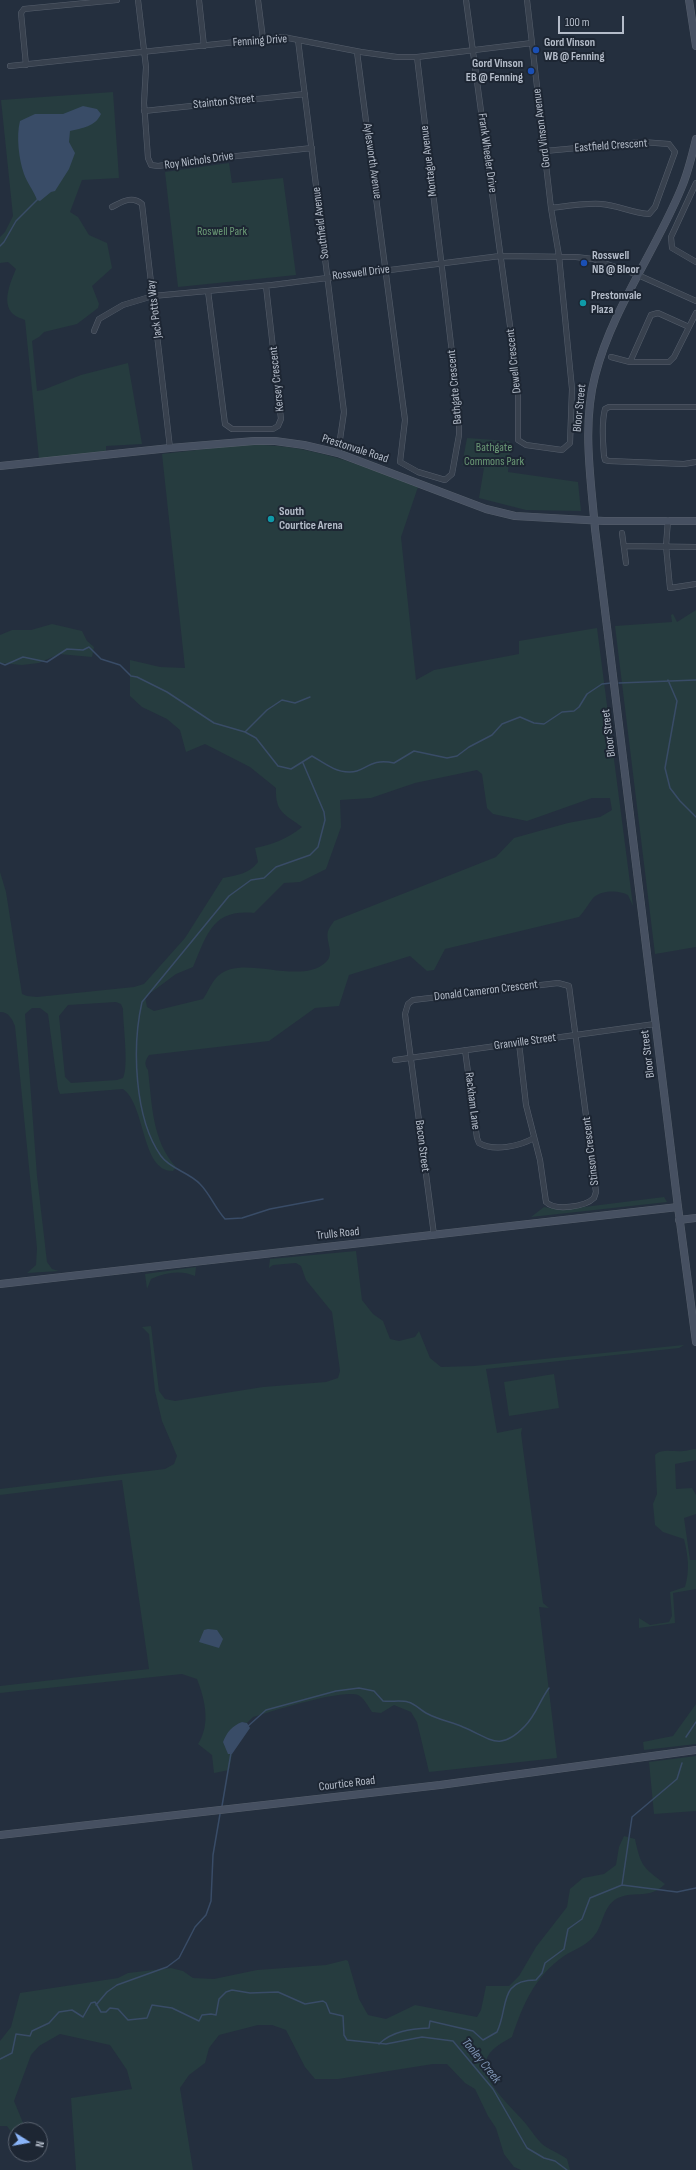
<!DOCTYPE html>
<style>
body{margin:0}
#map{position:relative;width:696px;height:2170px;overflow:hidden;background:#242f3e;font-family:"Sofia Sans Condensed",sans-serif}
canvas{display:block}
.north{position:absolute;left:8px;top:2122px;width:40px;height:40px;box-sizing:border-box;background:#1d2633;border:1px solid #59626f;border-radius:50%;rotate:101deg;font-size:11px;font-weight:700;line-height:16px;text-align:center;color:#b4bcc9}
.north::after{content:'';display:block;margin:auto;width:14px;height:18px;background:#8ab4f8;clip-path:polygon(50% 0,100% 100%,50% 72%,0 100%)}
.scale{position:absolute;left:558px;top:16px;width:66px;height:18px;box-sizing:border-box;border:2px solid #b4bcc9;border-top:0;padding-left:5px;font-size:12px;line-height:14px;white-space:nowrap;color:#b4bcc9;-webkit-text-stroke:3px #1d2633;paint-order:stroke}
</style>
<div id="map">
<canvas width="696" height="2170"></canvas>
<div class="north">N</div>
<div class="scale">100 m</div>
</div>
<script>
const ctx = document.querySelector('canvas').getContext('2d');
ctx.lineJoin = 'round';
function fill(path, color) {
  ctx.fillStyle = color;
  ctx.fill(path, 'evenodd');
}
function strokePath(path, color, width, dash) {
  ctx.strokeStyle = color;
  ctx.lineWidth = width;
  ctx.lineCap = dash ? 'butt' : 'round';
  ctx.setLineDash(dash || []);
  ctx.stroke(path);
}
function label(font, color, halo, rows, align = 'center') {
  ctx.font = font + ' "Sofia Sans Condensed",sans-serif';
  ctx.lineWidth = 4;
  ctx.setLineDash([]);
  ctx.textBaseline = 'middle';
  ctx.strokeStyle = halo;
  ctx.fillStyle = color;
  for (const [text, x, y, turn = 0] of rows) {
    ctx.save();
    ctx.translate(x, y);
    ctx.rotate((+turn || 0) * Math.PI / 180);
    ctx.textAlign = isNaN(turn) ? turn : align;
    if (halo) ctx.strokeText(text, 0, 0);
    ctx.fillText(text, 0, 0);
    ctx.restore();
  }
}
fill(new Path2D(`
 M113,92L119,178L82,180L70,212L78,217L89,235L107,243L112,268L92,286L99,304L98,308L77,324L44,332L39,337L32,341L37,391L43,390L81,375L128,363L142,444L106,446V451L39,459L25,320C21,318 16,317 13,314C1,303 11,281 16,269L8,262L0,263V237L5,232L13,216L1,100Z
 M229,163L232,183L283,178L296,275L178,287L165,172Z
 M467,438L509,441L512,449L510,451L508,472L578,482L581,511L526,510L479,498L484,468L462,465Z
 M240,445C307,442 357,464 418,487L401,537L416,680L434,670L519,654V641L597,628L633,906L628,895C619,890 603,890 594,897C591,900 584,912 579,917L445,949L434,970L427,971L410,956L349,975L339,1006L315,1008L269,1041L149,1055C145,1061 144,1064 148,1070C152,1104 152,1141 176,1167L173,1171C141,1172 146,1105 123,1089L60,1094L58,1089L48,1014L40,1008H32L25,1014L37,1176L47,1262L52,1269L59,1271L27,1273L36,1265L37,1248L15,1026C12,1019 9,1012 0,1012V872L6,892L22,994L27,996L37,997L134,987L144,984L185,938L223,878C237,875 249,874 258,862L255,848C274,844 287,839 302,827C285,814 275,813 276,788L250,767L205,744L186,752L180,730L167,719L142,707L130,696V660L160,667L185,668L162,454ZM477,770L482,774L487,808L493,814L527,821L592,798H610L612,810L600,817L568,823L514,838L496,857L334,921C332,924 329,928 328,931C325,942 336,954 325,963C298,986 242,953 218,976C212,981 208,992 203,999L154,1011L147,1007L145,997L176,974L193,967C207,935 212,909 254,913L284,883L300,882L326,869L341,827L340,800L371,798L415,783ZM116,1002L121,1004L123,1009C123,1026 129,1066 123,1078L117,1080L71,1083L65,1077L59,1016L68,1005Z
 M696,610V947L655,954L615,626L672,622L671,615L673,614L677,622Z
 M52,624L82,631L87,641L94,647L92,657L59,654L39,663L22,665L0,663V635L12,630H31Z
 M664,1197L667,1202L531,1217L544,1207L560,1210Z
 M356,1251L362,1300L373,1314L383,1321L390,1339L399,1341L415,1337L419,1331L430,1358L441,1367L474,1366L684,1345L679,1348L486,1369L497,1433L522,1428L521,1433L543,1603L549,1608L539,1607L557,1758L429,1772L417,1722L411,1712L394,1705L381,1713L372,1712C368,1706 364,1698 358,1695C342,1689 272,1711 253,1717L247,1723L242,1722L228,1754H232L229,1770L214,1773L212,1755L198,1744C211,1724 205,1700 197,1679L182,1674L0,1693V1686L149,1669L122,1480L0,1495V1489L165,1469L174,1464L177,1456L162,1421L155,1391L149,1334L142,1327L151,1326L159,1391L165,1399L175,1401L263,1387L326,1382L338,1378L340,1371L332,1312L306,1280L301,1266L296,1263L273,1265L269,1268L270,1259Z
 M196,1267L195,1276C181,1270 166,1272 151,1279L147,1289L145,1274Z
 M554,1374L559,1408L509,1416L504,1382Z
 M696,1449V1460L675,1464L676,1489L692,1488L696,1495V1514L684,1518L690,1560H696V1589L673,1593L675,1623L639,1628V1618L650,1625L669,1622L672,1616L670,1592L685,1587C690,1570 688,1556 684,1539L663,1532L655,1525L653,1504L657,1494L655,1455C662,1448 674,1452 683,1451C687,1451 692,1449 696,1449Z
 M696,1704V1744L644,1750L643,1742L673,1736Z
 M696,1756V1811L654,1814L649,1762Z
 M624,1836L635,1839C641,1867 643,1867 665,1884C649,1900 637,1890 618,1898C602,1906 604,1925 594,1936C586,1946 573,1950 564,1956C534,1977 523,2005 512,2037C502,2043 489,2049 486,2061C481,2082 514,2109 526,2124C531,2130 535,2137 541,2143C546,2148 560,2154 567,2159L570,2170H521L514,2167L504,2154L496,2128L488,2116L475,2089L465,2083L447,2064H433L338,2079H315L305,2067L286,2030L272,2025H258L219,2035L209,2048L205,2063L189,2075L180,2088L193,2170H76L71,2098L132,2089L127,2070L110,2045L60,2034L39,2046L31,2055L14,2101L26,2130H16V2139L7,2126H0V2041L11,2027L20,1993L118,1978L128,1973L171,1968L183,1971L193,1978L214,1979L257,1970L326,1965L346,1960L348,1961L359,1999L368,2015L386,2019L415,2005L477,2017L481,2010L486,1986H509L519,1976L536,1947L567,1907L570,1889L583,1878L604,1874L616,1865L619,1847Z`), '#263c3f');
fill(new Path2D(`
 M83,106L97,109L101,114C95,127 82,128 70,131L69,142L75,153L69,169L55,191L51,192L40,201L37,200C34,191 27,183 24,174C19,160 16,136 20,121L35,114H63Z
 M208,1629L217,1630L223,1639L219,1648L199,1642L204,1630Z
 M242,1722L247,1723L250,1728L232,1754H228L223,1742C227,1732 232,1726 242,1722Z`), '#394c67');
strokePath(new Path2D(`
 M0,246L4,242L16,221L37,200
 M0,663L5,665L23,657L47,662L67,649L83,650L89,647L101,659L120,665L131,676L137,677L167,692L214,723L245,732L256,738L278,766L291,769L312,756C324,763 335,772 349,772C365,773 369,757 394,763L414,751L447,758L457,756L469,747L492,735L502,724L520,717L534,723L544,724L562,712L574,711L579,707L587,694L602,684L611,683
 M668,680L677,701L665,768L670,788L680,801L696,817
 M619,683L696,680
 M245,732L267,710L282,700L295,703L310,697
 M303,763L324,812L325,820L318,847L310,855L276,867L264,878L251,880L229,896L142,1002C132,1046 134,1118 161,1156C170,1169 189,1172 200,1184C210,1194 215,1208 225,1219L242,1218L270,1209L323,1199
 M247,1727L266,1710L336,1691L359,1688L374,1691L383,1701C391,1702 401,1700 408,1702C416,1704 421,1711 428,1714C439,1720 452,1722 463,1727C490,1738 499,1753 525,1726C536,1715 540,1700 549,1688
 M686,1737L696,1722
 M222,1806L231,1753
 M622,1885L632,1817L677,1779L682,1763
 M96,2005L107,1992L117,1985L167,1967L179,1958L195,1927L206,1915L211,1901L213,1855L220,1814
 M379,2044C392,2031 411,2029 429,2028L430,2021L473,2031L483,2040L497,2032C509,2007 498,1980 536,1980L542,1973L545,1963L564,1949L568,1929L582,1919L590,1898L622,1885L677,1892L696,1888
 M0,2059L12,2053L16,2034L30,2036L32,2031L49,2023L59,2012L72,2010L83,2017L91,2003L95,2002L101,2012H106L110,2008L118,2009L128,2020L147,2018L152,2005L172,2008L199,2021L202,2015L211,2014L216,2015L219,1999L226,1992L232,1990L250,1993L278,1992L305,2004L323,2001L326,2003L330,2013L343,2016L344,2035L347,2040L386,2044L422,2037L453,2041L493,2089L527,2148L544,2158L555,2161L567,2170`), '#394c67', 1.5);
const street = new Path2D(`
 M138,0L146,67L144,103L148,158L151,165L158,166L209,159L312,148
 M199,0L204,46
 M258,0L263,39
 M466,0L518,385V440L526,445L562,450L570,443L572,389L559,256L551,208L527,0
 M298,40L344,412L338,453
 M357,52L405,420L400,462L418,472L445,480L452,474L459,435V412L417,57
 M26,65L21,13L24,9L117,0
 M10,66L283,37L361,52L397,57H417L532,43
 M144,111L305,94
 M545,151L642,142L669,144L675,152L655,207L649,214C632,213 617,205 601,204C585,203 567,206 551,208
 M696,183L671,237L672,248L696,262
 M112,207C122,202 132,195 142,204L170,448
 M208,291L225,424L232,429H273L278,426L281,419L266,286
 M94,331L99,319L123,305L153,296L272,285L500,256L576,257L593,259L638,275L696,301
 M611,357L630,362H669L674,357L696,313
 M630,362L651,315L658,313L689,327
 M696,407H609L605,409C601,424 603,442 604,456L605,460L609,461L684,464L696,462
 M668,520L666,546L670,588L696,584
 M622,533L626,563
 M624,546L696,547
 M465,1050L477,1138L479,1143C494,1152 520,1146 534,1138
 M395,1060L655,1024
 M434,1235L405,1014L408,1004L413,1000L558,983L569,986L596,1192L594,1198C585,1207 555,1211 546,1202L540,1160L526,1105L519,1043`);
const secondary = new Path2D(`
 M689,0L696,46
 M696,139C692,156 688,173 681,189C655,252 612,309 595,376C582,426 591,479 595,529L678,1207L696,1342
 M0,466L170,448L254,441H275L304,445L338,453L486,509L515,516L604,521H696
 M679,1220L696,1218
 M0,1284L678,1207
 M0,1835L440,1785L696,1750`);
strokePath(street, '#565f6c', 6);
strokePath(secondary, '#565f6c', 8);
strokePath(street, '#38414e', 5);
strokePath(secondary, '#465061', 7);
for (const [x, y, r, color] of [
 [536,50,4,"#1a4fb4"],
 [531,71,4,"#1a4fb4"],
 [584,263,4,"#1a4fb4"],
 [583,303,4,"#0f9aa8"],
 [271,519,4,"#0f9aa8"]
]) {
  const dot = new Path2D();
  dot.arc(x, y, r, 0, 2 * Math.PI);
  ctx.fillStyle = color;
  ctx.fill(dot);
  strokePath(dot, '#1d2633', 1.5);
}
label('12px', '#b4bcc9', '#1d2633', [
 ["Fenning Drive",260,41,-4],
 ["Stainton Street",224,102,-6],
 ["Gord Vinson Avenue",542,128,-97],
 ["Eastfield Crescent",611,146,-4],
 ["Frank Wheeler Drive",487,153,82],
 ["Roy Nichols Drive",199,161,-8],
 ["Aylesworth Avenue",372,161,82],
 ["Montague Avenue",429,161,-97],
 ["Southfield Avenue",321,223,-97],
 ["Rosswell Drive",361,273,-7],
 ["Jack Potts Way",155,309,-97],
 ["Dewell Crescent",514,361,-96],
 ["Kersey Crescent",277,379,-96],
 ["Bathgate Crescent",455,387,-95],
 ["Bloor Street",580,408,-84],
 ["Prestonvale Road",355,449,18],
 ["Bloor Street",609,733,-97],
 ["Donald Cameron Crescent",486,991,-7],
 ["Granville Street",525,1042,-8],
 ["Bloor Street",648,1054,-97],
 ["Rackham Lane",472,1101,83],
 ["Bacon Street",422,1146,83],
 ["Stinson Crescent",591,1151,-97],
 ["Trulls Road",338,1234,-6],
 ["Courtice Road",347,1784,-7]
]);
label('bold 12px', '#b4bcc9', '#1d2633', [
 ["Gord Vinson",544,43],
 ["WB @ Fenning",544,57],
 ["Gord Vinson",523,64,"right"],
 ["EB @ Fenning",523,78,"right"],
 ["Rosswell",592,256],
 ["NB @ Bloor",592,270],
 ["Prestonvale",591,296],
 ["Plaza",591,310],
 ["South",279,512],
 ["Courtice Arena",279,526]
], 'left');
label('12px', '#6b9a76', '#1d2633', [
 ["Roswell Park",222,232],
 ["Bathgate",494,448],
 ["Commons Park",494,462]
]);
label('italic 13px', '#7c92b1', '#1d2633', [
 ["Tooley Creek",481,2061,51]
]);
</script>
